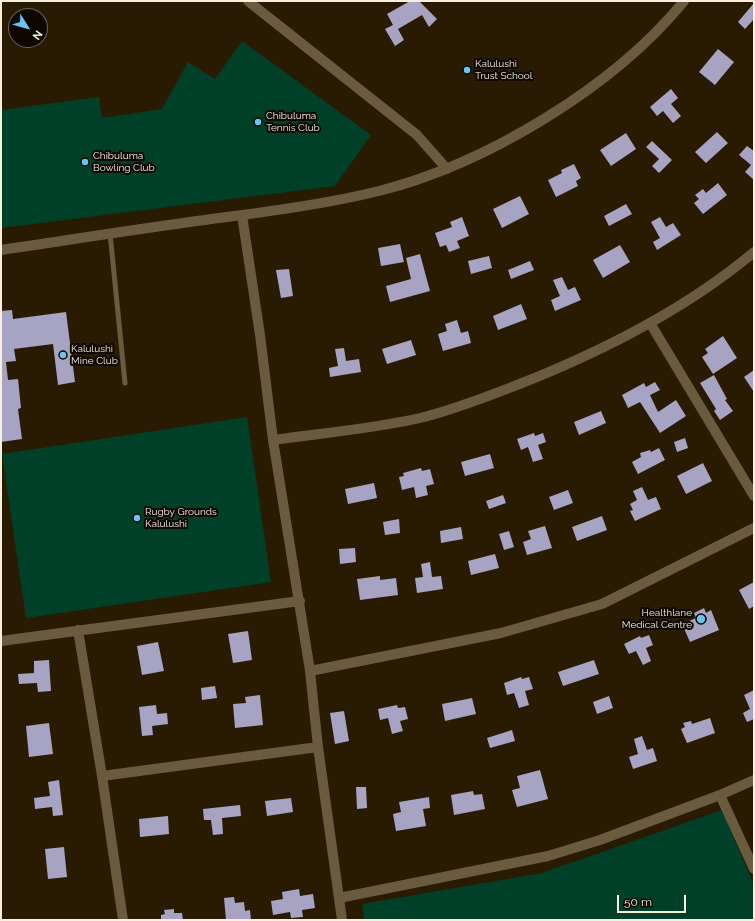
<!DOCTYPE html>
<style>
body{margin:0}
#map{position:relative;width:755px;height:921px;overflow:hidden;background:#291b01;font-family:Raleway,sans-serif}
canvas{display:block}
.frame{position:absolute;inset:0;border:2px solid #f8efdf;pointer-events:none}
.north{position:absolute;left:8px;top:8px;width:40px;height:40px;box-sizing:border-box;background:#0d0701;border:1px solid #6b645a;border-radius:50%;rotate:127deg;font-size:11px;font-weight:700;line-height:16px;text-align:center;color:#f8efdf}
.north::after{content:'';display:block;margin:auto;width:14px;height:18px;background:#68c4f0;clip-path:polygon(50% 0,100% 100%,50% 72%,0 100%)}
.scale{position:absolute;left:617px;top:895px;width:69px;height:18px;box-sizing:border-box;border:2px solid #f8efdf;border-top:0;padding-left:5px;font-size:12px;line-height:14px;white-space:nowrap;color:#f8efdf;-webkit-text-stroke:3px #0d0701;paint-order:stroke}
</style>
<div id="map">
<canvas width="755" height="921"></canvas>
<div class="frame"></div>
<div class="north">N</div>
<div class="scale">50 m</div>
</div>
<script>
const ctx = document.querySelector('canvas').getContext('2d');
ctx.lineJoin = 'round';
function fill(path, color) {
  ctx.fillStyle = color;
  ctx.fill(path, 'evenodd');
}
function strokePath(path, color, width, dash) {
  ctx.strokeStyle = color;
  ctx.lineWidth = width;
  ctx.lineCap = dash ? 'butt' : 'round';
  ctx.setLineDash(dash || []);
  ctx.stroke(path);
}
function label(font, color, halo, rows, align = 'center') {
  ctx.font = font + ' Raleway,sans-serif';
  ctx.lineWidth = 4;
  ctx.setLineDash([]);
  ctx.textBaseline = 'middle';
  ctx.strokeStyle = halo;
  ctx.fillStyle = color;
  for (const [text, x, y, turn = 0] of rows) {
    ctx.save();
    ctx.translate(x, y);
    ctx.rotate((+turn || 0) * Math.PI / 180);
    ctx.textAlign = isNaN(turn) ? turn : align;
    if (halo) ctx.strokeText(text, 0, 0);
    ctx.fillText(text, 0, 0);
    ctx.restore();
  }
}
fill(new Path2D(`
 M242,41L371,135L335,186L1,228V110L99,97L102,118L162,109L188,62L215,79Z
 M247,417L271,582L26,618L2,454Z
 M722,810L754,885V920H364L362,904L542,873Z`), '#004028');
fill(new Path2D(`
 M410,1H419L437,19L429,27L422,15L398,29L404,40L395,46L385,29L393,25L387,14Z
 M754,3V19L745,29L738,22Z
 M718,49L734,62L715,85L699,72Z
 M671,89L678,98L671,104L681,116L673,123L663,111L657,116L650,107Z
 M717,132L728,143L706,163L695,152Z
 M626,133L636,149L611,166L600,150Z
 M652,141L672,160L659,173L652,166L659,159L646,147Z
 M747,146L754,151V180L745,172L751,165L739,155Z
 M574,164L581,178L576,181L578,186L556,197L548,180L562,173L561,170Z
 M718,183L727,195L703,214L694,203L699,199L695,195L703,189L706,193Z
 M520,196L529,214L502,228L493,209Z
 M626,204L632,214L609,226L604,216Z
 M462,217L469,236L457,241L460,248L449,252L446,245L440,247L435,233L452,227L450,222Z
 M660,217L666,227L673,223L681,235L657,250L653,242L660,238L651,222Z
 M400,244L404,262L381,266L378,248Z
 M620,245L630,262L603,278L593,260Z
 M420,254L430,291L390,302L386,286L411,279L406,258Z
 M489,256L492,268L471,274L468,261Z
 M530,261L534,270L511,279L508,270Z
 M289,269L293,296L281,298L276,270Z
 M562,277L568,290L575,287L581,300L555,311L551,300L560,296L553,280Z
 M521,304L527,319L498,330L493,316Z
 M12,310L13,319L66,312L75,382L58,385L53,344L14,349L16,361L6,362L8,380L18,379L21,408L18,409L22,439L1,442V311Z
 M457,320L461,333L468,331L471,343L443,351L438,334L447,331L445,324Z
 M723,336L737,358L713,374L702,357L708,353L705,349Z
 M411,340L416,355L387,364L382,349Z
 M344,348L346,361L359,359L361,372L330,377L329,368L338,366L335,349Z
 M754,370V392L744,377Z
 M714,375L727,399L725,400L733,411L720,420L714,411L716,409L700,383Z
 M655,382L660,390L650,395L658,412L676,400L686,416L660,433L640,402L628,408L622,395L644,383L646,387Z
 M601,411L606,423L579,435L574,422Z
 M534,433L535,436L543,433L546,442L538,445L543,459L533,462L528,447L521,450L517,439Z
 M685,438L688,448L677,452L674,442Z
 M659,448L665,460L638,474L632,462L641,457L640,453L650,450L651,452Z
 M490,454L494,468L465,476L461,462Z
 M703,463L712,481L686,494L677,476Z
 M421,468L422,471L430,469L434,484L426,486L428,495L416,498L414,487L402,490L399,477L404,476L403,473Z
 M374,483L377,498L348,504L345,489Z
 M642,487L648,500L656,497L661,509L635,521L630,511L633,510L630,504L637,500L633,491Z
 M568,490L573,503L554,510L549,497Z
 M503,495L506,503L489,509L486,501Z
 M602,516L607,530L577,541L572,527Z
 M399,519L400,533L385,535L383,522Z
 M545,526L552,548L527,555L523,542L531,539L528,531Z
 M461,527L463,539L441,543L440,531Z
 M509,531L514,547L504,550L499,534Z
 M355,548L356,562L340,564L339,549Z
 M495,554L499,568L471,575L468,561Z
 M430,562L432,577L441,576L443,589L417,593L415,578L423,577L421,564Z
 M380,576V580L396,578L398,595L360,600L357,579Z
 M754,582V606L749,609L739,590Z
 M704,608L706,613L711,610L719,630L690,642L682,624L696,618L694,613Z
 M248,631L252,660L233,663L228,634Z
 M649,635L653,645L646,648L651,661L643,665L636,651L629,654L624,644L640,636L641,638Z
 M158,642L164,671L142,675L137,646Z
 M49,660L51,691L38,692L37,683L19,684L18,674L34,673V661Z
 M594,660L599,674L563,686L558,672Z
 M521,677L522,679L529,677L533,689L525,691L529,705L519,708L514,693L507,695L504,683Z
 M215,686L217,698L202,700L201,688Z
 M754,690V719L747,722L743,713L750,709L744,695Z
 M260,695L263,725L235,728L233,704L246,703L245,697Z
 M609,696L613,708L597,714L593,702Z
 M472,698L476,714L445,721L442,704Z
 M156,705L157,714L167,713L168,724L152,726L153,735L142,736L139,707Z
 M397,705L398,708L405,707L408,719L400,721L403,731L392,734L388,718L380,720L378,709Z
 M344,711L349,741L335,744L330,713Z
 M710,718L715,733L687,743L681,729L685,727L683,723L691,721L692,724Z
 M49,723L53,754L29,757L26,726Z
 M512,730L515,741L490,748L487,738Z
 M642,736L647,750L653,748L657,761L633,769L629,757L638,754L634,739Z
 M540,770L548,799L517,807L512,790L520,788L517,776Z
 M59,780L63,815L53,816L52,807L35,809L34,798L50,796L48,782Z
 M356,787H366L367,808L357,809Z
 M473,791L474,795L482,794L485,809L454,815L451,795Z
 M429,797L430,808L423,809L426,826L396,831L393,814L401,812L399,802Z
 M291,798L293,812L267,816L265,801Z
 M240,805L241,816L222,818L223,834L213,835L211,820H204L203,809Z
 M168,816L169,834L140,837L139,819Z
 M64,847L67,877L48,879L45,849Z
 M299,889L300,896L313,894L315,908L302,910L303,917L291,918L290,912L273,915L271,901L283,899L282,892Z
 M234,897L235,903L244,902L245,911L250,910L251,920H226L224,898Z
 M174,909V913H182L183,920H161V915L165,914L164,910Z`), '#a7a3c3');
strokePath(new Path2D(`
 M110,233L125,383`), '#6a5a3e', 5);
strokePath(new Path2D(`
 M248,1L417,135L447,169
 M242,215L260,335L273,440L310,671L318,747L342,920
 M1,250C69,240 137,229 205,220C263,212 322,205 379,191C486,164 614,87 684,1
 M650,323L754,496
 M273,440C322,433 372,429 420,418C453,410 486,397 517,385C601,352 685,310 754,252
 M78,630L102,776L123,920
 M1,641L300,601
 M310,671L501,633L602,604L754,528
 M102,776L318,747
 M720,795L754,869
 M339,898L548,856L600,840L720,795L754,780`), '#6a5a3e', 10);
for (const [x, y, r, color] of [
 [467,70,4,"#68c4f0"],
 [258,122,4,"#68c4f0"],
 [85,162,4,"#68c4f0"],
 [63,355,4,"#68c4f0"],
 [137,518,4,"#68c4f0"],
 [701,619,5,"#68c4f0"]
]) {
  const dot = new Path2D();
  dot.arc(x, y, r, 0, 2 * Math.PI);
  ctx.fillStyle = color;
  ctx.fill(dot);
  strokePath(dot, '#0d0701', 1.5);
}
label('10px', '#f8efdf', '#0d0701', [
 ["Kalulushi",475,64],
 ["Trust School",475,76],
 ["Chibuluma",266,116],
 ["Tennis Club",266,128],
 ["Chibuluma",93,156],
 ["Bowling Club",93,168],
 ["Kalulushi",71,349],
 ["Mine Club",71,361],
 ["Rugby Grounds",145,512],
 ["Kalulushi",145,524],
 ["Healthlane",692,613,"right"],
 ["Medical Centre",692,625,"right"]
], 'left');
</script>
